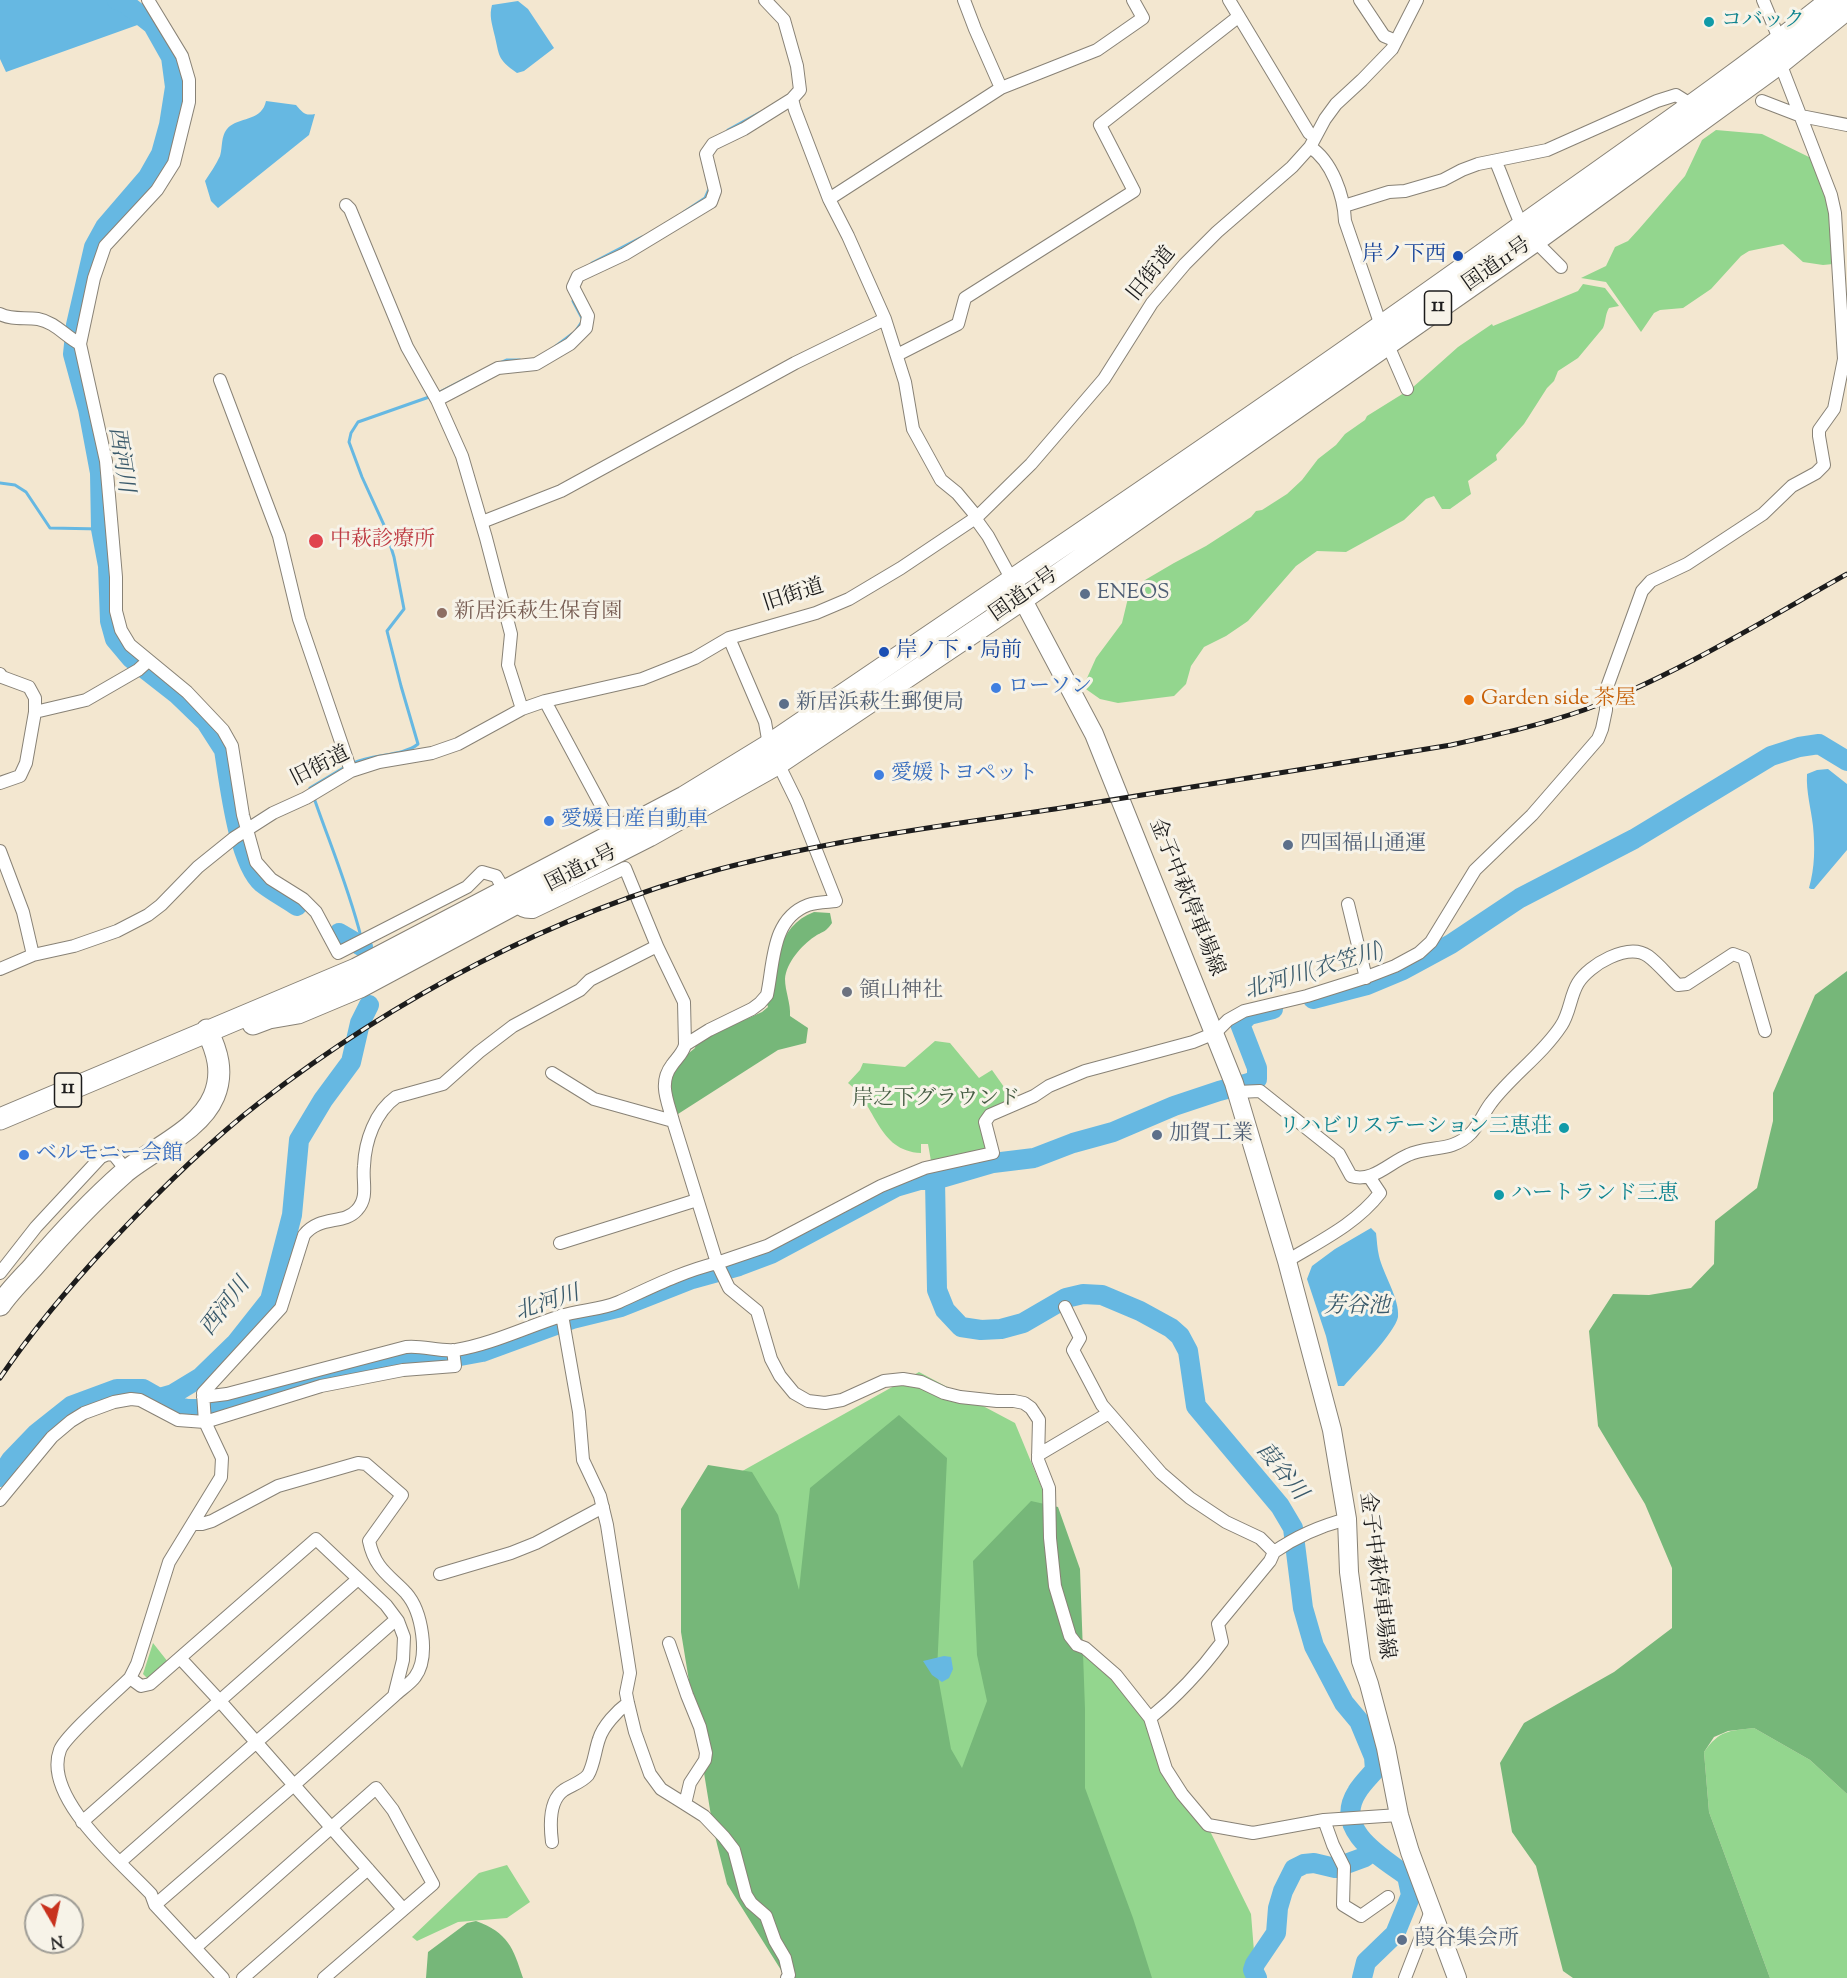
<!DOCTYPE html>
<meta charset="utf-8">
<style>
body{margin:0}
#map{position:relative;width:1847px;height:1978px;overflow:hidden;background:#f3e7d0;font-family:"Sorts Mill Goudy",serif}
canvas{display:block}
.north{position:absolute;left:24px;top:1894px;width:60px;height:60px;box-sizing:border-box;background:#f7f3e8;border:2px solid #9f9d96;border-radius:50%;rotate:171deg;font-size:16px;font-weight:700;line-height:24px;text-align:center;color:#1c1c1c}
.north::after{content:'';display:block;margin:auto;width:21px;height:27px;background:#c8321e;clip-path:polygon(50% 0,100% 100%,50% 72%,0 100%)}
</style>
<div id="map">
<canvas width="1847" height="1978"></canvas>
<div class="north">N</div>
</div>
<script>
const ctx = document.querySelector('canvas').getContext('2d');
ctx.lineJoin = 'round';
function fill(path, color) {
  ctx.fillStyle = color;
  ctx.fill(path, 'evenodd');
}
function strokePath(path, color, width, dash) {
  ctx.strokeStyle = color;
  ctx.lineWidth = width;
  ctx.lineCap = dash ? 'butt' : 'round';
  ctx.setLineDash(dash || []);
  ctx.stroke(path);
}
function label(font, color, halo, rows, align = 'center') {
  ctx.font = font + ' "Sorts Mill Goudy","Noto Serif JP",serif';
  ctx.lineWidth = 6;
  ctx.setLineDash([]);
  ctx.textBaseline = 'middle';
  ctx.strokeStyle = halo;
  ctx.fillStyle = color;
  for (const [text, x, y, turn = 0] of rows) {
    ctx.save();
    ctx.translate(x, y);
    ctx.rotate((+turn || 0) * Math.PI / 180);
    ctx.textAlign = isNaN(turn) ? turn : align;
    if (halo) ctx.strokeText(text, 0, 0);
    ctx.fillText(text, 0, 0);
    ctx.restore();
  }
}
fill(new Path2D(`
 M1716,130L1762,134L1811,158L1830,208L1833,264L1823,265L1803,262L1783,244L1749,251L1741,256L1711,289L1683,308L1660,310L1654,313L1641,332L1606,282L1581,278L1606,266L1615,247L1628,241L1639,229L1685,176L1702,140Z
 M1583,284L1605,288L1619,306L1609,308C1605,315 1606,321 1603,328L1578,358L1558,371L1554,381L1547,388L1524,424L1496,455L1497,460L1468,481L1471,494L1450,509H1442L1434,496L1426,499L1404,520L1346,552L1317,551L1296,566L1248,621L1226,636L1204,647L1191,666L1186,684L1174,696L1118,703L1100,699L1083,687L1096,658L1122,623L1128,598L1145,580L1174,563L1206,546L1251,517L1256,511L1262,510L1287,494L1302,480L1318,459L1336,445L1345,434L1365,420L1367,416L1412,388L1458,347L1492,324L1493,326L1578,291Z
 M935,1041L950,1043L979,1078L992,1070L1009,1094L1015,1093L1016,1098L985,1112L986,1149L931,1161L928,1144H921V1153C877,1151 877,1105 848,1083L860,1070L863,1063L905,1067Z
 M919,1372L1015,1423L1074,1566L1079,1639L1149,1722L1161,1769L1208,1827L1251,1914L1255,1964L1253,1970L1256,1978H830L696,1497Z
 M153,1643L168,1662L150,1678H147L143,1674Z
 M1754,1728L1810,1760L1847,1794V1978H1770L1709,1812L1704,1752C1720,1730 1728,1731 1754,1728Z
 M507,1865L530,1902L507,1918L458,1922L417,1941L412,1937L479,1873Z`), '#93d68e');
fill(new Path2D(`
 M814,912L830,913L832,923C825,933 823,931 814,937C802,945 786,963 785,979C785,991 791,1004 790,1016L808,1028L806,1043L778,1050L678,1114C666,1084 669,1068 695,1048L696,1042L762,1012L768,1007L767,1004C775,969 776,926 814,912Z
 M1847,971V1794L1810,1760L1754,1728L1728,1731L1714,1737L1704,1752L1709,1812L1770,1978H1573L1563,1971L1536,1866L1512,1832L1500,1763L1524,1723L1614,1672L1672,1628V1568L1645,1504L1598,1426L1589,1331L1613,1294L1649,1295L1691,1288L1714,1264L1715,1221L1757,1188L1773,1121V1093L1815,995Z
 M899,1415L947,1458L937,1671L951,1749L962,1768L987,1701L977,1655L973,1561L1031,1501L1058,1507L1080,1569L1085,1709V1788L1133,1918L1152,1978H786L727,1884L713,1828L681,1632V1509L708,1465L752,1472L778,1515L799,1590L810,1488Z
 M476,1921C508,1933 513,1947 523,1978H426L428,1952L467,1923Z`), '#76b779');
fill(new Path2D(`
 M0,0H135L145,19L143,23L6,72L0,59Z
 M518,1L528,9L554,48L524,71L517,73C496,58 500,56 494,33C492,23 489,16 492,5Z
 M266,101L296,105C303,113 305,116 315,114L309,135L218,208L211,201L205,181C210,173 216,165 220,156C223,147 220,134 230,126C243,117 262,120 266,101Z
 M1828,769L1847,784V850L1814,889H1811L1809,888C1815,867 1815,847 1813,826C1811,808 1806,792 1807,774L1817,770Z
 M1371,1228L1376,1233C1377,1240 1377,1248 1379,1256C1383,1274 1400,1299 1398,1317C1395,1333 1356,1372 1344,1386H1338L1326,1336L1307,1279L1312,1266L1335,1249Z
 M944,1656L951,1657L953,1669L949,1678L942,1682L932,1675L923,1661Z`), '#66b8e2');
strokePath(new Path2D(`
 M728,130L759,113
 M684,212L705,198L709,189
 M592,263L642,237
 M573,301L583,320L577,329
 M556,346L572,334
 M500,363L507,360H520
 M438,393L469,377
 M0,483L15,485L26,492L50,528L101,529
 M353,763C373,754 404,756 418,744L401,686L387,631L404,609L394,557L384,525L362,477L349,442L351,433L358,422L432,396
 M312,792L310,788L345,767
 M314,798C330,844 349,889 361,937`), '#66b8e2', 3);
strokePath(new Path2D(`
 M117,0L125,3L153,25L171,57L175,87L169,125L161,154L148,177L105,227L94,247L76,325L73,354L88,409L100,473L101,529L108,566L110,621L115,639L131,658L177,694L206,722L224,750C229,781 238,862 262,883C272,891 285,898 297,906
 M339,933L363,947
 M1313,999L1367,985L1403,970L1451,944L1520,898L1634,839L1771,756L1799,747L1819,744L1847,761
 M935,1180L937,1290L945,1310L961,1327L981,1330L1001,1329L1023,1323L1066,1298L1083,1294L1102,1295L1140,1311L1171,1328L1180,1336L1188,1351L1196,1406L1280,1506L1293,1528L1303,1608L1314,1646L1344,1703L1359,1721L1374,1757L1375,1770C1369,1777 1361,1785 1357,1792C1333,1830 1381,1857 1407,1876L1411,1895L1395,1934L1366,1962L1362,1978
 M159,1398L173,1394L201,1377L236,1343L270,1300L292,1215L299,1140L323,1100L351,1062L360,1023L369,1005
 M0,1477L11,1460L37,1433L71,1406L117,1389H143L173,1406L188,1409H214L234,1400L332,1378L381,1362L412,1359H444L482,1352L572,1319L621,1307L692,1279L739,1266L771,1254L896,1187L920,1180H935L993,1163L1034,1158L1073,1143L1113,1132L1174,1106L1219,1091L1249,1083L1257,1079V1068L1240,1024L1249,1015L1273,1009
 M1257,1978L1253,1970L1255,1964L1276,1933L1278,1908L1283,1891L1294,1869L1304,1864L1314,1863L1335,1868L1365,1857L1372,1851`), '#66b8e2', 20);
const minor = new Path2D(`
 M1229,0L1309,133L1315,137
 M1360,0L1384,36L1396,41
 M1001,88L1097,50L1143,18L1133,0
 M1762,101L1801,116L1847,125
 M1310,147C1332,161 1344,196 1345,221L1387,343L1407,389
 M1496,162C1505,183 1512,205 1522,226
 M829,199L1001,88L975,29L964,0
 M346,205L350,209L407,347L437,400L462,456L486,538L511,634L508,665L522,709
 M1344,206L1389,192L1405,191L1443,180L1462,170L1478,164L1547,150L1657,101L1676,95L1684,100L1690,107
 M1535,241L1561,267
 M0,314C12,320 25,317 38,319C55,322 66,337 80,344L106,461L116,577V611L121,630L130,645L187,692L223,730L232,746L243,815L256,862L271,879L303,899L316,912L338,953L467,887L482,872L496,876C505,890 513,914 533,912L625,868L657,946L590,980L580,990L513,1026L479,1052L443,1084L396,1097C375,1112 365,1141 364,1166C362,1182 369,1197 357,1210C344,1225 320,1215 304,1235L281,1308L203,1393L205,1422L222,1458L221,1477L169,1562L137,1664L130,1678C117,1691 65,1736 60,1750C42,1797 122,1863 151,1894L155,1905L223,1978
 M885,319L905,382L913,429L941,480L957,493L977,517
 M80,344L94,278L105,246L157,190L174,163L189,102V80L182,56L148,0
 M897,355L958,324L965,298L1134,191L1100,125L1238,17
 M220,380L279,536L299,619L351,771
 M437,400L498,368L536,364L570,344L586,328L588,316L573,287L578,276L625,254L711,202L715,191L706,154L713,144L744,129L792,99
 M975,518L988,536L1012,580
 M482,522L561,491L795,363L885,319L848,236L829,199L795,110L792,99L800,90L797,66L784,20L765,0
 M0,674L2,677L29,687L35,698V712
 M545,701L616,833
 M0,783L20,776L26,763L35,712L86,700L138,670L148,661
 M0,851L23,912L33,955
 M1348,904L1366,978
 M0,969L33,955L74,946L117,931L148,915L161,905L198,867L234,838L273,813L306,798L351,771L379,762L432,753L458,744L522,709L545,701L642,679L695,658L729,638L816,613L849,599L901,568L977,517L1031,464L1104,379L1152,303L1185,264L1217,232L1292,167L1310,147L1325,119L1336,104L1362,80L1392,49L1417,0
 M685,1045L709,1030L752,1009L760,1003L767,995C774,963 771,919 808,905C816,902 827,902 836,901L797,802L769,745L765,722L729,638
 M552,1073L594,1099L673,1121C668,1102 658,1083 672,1065C677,1058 683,1053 685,1045L684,1002L657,946
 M1237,1092L1260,1091L1339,1154L1351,1176C1372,1183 1389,1163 1408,1155C1429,1145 1452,1153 1471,1133C1479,1125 1484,1112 1491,1103C1511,1076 1542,1055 1561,1026C1570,1013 1570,996 1578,983C1589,965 1628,942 1648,956C1659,964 1668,976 1678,985L1687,984L1733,954L1744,958L1765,1031
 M560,1243L697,1200
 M1287,1261C1320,1241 1356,1224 1380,1193L1370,1178
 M0,1273L36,1227L101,1157L108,1154L114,1155L127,1171
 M1065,1307L1080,1338L1073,1350L1102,1405L1109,1413
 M562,1315L579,1412L583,1460L600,1496L607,1525L630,1673L626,1693L628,1703L635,1732L650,1774L661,1789L685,1804
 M203,1397L227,1394L406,1347C422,1345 440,1352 456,1350C492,1344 526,1327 561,1316C579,1310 601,1310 619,1302C652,1287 681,1272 717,1263L673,1121
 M1038,1455L1109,1413L1161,1473L1190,1498L1226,1522L1260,1538L1274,1552C1297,1536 1320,1526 1347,1519
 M0,1500L52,1437L71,1421L84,1413L114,1402L131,1399L140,1400L178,1420L205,1422L321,1386L403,1370L455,1366L453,1350
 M1274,1552L1270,1561L1218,1624L1222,1642C1202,1669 1176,1697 1150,1718L1116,1675L1085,1648L1077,1645L1070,1636L1055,1586L1050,1538L1049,1488L1038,1460L1039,1420L1031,1408L1024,1403L1014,1401H997L960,1397L944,1393L921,1382L903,1379L884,1381L842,1400L825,1403L808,1401L794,1393L780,1376L771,1359L757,1311L729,1288L717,1263L767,1246L881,1186L925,1168L993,1153L985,1122L990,1115L1034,1096L1049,1086L1085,1071L1193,1042L1215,1033L1228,1020L1244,1011L1307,996L1364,978L1395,966L1419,953L1431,942L1475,870L1532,815L1598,739L1602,729L1606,710V690L1642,591L1651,581L1687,564L1763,514L1792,486L1816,473L1824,465L1819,436V430L1834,409L1844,359L1835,213L1831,195L1780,63V41L1763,0
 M440,1574L511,1553L536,1543L603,1507
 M669,1643L687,1695L700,1727L706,1753L705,1760L690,1783L685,1804L704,1816L724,1837L734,1850L746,1895L751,1903L766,1916L775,1941L785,1958L789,1975L787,1978
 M180,1658L219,1700L403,1909
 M130,1678L141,1686L150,1684L316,1539L386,1605L398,1621L404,1637L403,1660L394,1696C400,1690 410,1684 415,1677C430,1657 422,1611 406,1593C389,1575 375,1569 369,1541L402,1495L366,1464L358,1463L278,1486L212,1521L202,1524H194
 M1150,1718L1166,1769L1182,1794L1208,1825L1253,1833L1324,1820L1399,1815
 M1324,1820L1333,1845L1344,1867L1343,1905L1361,1916L1388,1897
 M82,1822L358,1579
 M552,1842C550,1826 549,1800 564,1790C572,1785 582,1782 588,1775C594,1765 595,1750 599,1739C603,1726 617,1711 628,1703
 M120,1862L392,1623L398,1621
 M155,1905L294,1785L394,1696
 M195,1948L376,1788L393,1810L433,1884L324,1978
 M243,1978L368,1869
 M1405,1978L1431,1911`);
const secondary = new Path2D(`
 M1016,587L1094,734L1234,1083L1287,1261L1332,1430L1347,1519L1349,1572L1361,1661L1369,1684L1386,1748L1399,1815L1410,1852L1457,1978`);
const trunk = new Path2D(`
 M253,1024L269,1018L298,1013L360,987L513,905L649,836L779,763L1023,599L1535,241L1780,63L1847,9
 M0,1119L356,969L684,797L769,745C1019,575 1270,407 1515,231C1621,155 1729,82 1831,0
 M0,1305C9,1292 22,1279 33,1267C62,1233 92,1201 125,1172C153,1149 200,1130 214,1096C224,1072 217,1051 207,1030`);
strokePath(minor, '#888276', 14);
strokePath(secondary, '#888276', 20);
strokePath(trunk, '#888276', 23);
strokePath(minor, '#fff', 12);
strokePath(secondary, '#fff', 18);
strokePath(trunk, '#fff', 21);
const rail = new Path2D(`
 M0,1378C32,1331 70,1286 109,1244C155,1195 206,1144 259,1103C395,998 553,914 720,869C830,840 948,825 1061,808C1191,788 1321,766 1451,745C1496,735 1541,725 1584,710C1674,676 1763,621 1847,574`);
strokePath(rail, '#1c1c1c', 5);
strokePath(rail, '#f7f3e8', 3, [9]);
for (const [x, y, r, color] of [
 [1709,22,6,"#0f9aa8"],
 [1458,256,6,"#1a4fb4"],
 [316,541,8,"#e0444e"],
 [1085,594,6,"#5c6f8a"],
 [442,613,6,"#8d6e63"],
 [884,652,6,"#1a4fb4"],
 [996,688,6,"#3f7fe0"],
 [1469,700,6,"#e8710a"],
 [784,704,6,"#5c6f8a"],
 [879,775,6,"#3f7fe0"],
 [549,821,6,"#3f7fe0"],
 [1288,845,6,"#5c6f8a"],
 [847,992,6,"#6b7280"],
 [1564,1128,6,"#0f9aa8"],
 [1157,1135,6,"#5c6f8a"],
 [24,1155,6,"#3f7fe0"],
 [1499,1195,6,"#0f9aa8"],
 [1402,1940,6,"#5c6f8a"]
]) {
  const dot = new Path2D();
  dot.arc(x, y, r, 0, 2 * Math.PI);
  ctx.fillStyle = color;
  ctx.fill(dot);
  strokePath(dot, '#f7f3e8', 2);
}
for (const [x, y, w] of [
 [1438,308,27],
 [68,1090,27]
]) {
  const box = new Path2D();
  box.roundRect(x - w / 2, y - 17, w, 34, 4.5);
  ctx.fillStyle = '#f7f3e8';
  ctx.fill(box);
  strokePath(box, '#1c1c1c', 1.5);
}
label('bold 20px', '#1c1c1c', null, [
 ["11",1438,308],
 ["11",68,1090]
]);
label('21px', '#0d838f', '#f7f3e8', [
 ["コバック",1721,22],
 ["リハビリステーション三恵荘",1552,1128,"right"],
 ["ハートランド三恵",1511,1195]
], 'left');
label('21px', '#164399', '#f7f3e8', [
 ["岸ノ下西",1446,256],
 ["岸ノ下・局前",896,652,"left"]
], 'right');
label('21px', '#1c1c1c', '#f7f3e8', [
 ["国道11号",1498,266,-35],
 ["旧街道",1153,275,-51],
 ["国道11号",1025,596,-35],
 ["旧街道",794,597,-18],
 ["旧街道",321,768,-27],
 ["国道11号",582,870,-27],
 ["金子中萩停車場線",1185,898,68],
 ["金子中萩停車場線",1375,1576,83]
]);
label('21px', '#be3a42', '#f7f3e8', [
 ["中萩診療所",330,541]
], 'left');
label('21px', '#4e5e75', '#f7f3e8', [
 ["ENEOS",1097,594],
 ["新居浜萩生郵便局",796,704],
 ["四国福山通運",1300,845],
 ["加賀工業",1169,1135],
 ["葭谷集会所",1414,1940]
], 'left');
label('21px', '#785e54', '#f7f3e8', [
 ["新居浜萩生保育園",454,613]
], 'left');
label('21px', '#366cbe', '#f7f3e8', [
 ["ローソン",1008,688],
 ["愛媛トヨペット",891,775],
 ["愛媛日産自動車",561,821],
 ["ベルモニー会館",36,1155]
], 'left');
label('21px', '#c56008', '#f7f3e8', [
 ["Garden side 茶屋",1481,700]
], 'left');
label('21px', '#5b616d', '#f7f3e8', [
 ["領山神社",859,992]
], 'left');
label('21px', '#465d44', '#f7f3e8', [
 ["岸之下グラウンド",936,1100]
]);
label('italic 22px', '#3a5a6b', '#f7f3e8', [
 ["西河川",119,460,81],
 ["北河川(衣笠川)",1315,973,-17],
 ["北河川",548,1305,-18],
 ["西河川",227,1308,-53],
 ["芳谷池",1357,1308],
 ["葭谷川",1280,1473,51]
]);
</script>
